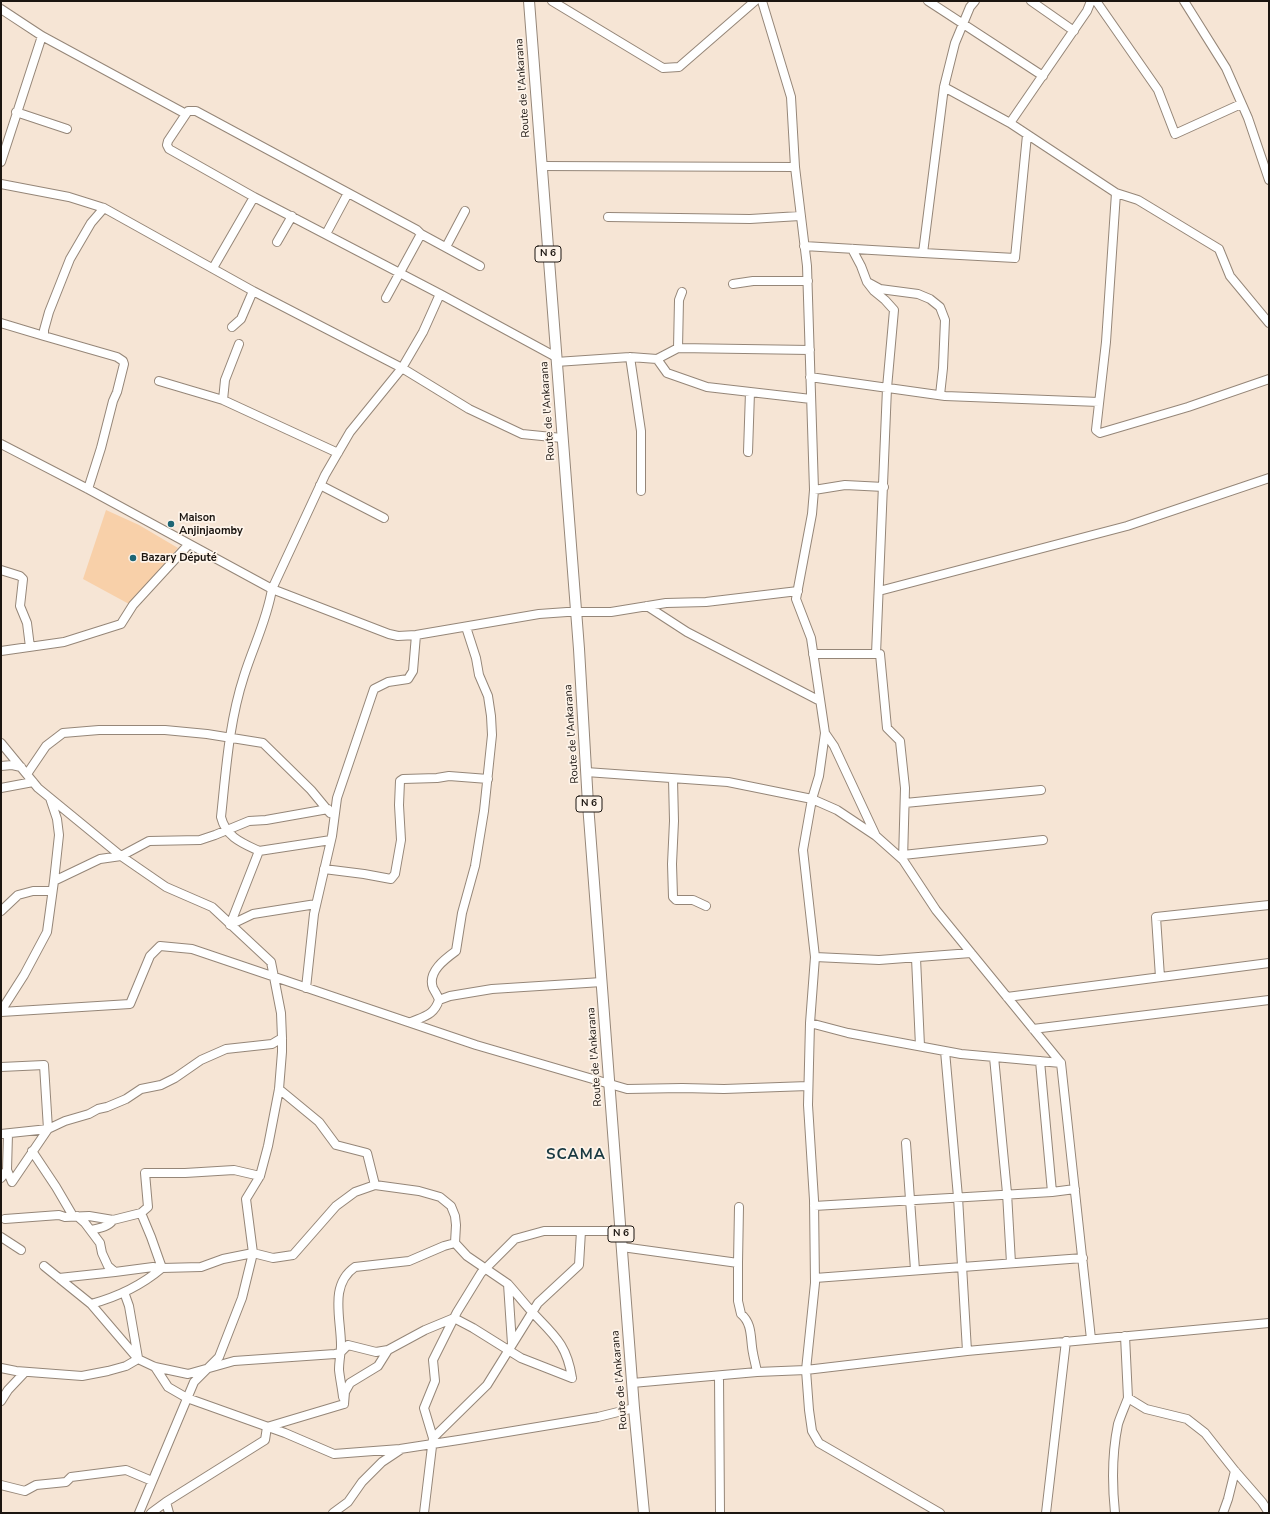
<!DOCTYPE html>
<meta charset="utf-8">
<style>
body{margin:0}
#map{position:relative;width:1270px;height:1514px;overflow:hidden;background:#f6e5d5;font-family:"Nunito Sans",sans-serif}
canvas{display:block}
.frame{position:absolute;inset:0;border:2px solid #1b1510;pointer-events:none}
</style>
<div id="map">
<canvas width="1270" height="1514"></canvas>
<div class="frame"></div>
</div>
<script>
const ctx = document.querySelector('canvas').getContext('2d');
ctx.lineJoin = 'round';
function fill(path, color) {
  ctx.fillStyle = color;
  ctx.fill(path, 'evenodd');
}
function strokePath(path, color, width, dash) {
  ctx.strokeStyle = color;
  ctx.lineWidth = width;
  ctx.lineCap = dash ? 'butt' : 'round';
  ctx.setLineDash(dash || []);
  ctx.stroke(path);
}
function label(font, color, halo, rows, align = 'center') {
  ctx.font = font + ' "Nunito Sans",sans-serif';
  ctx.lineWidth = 3.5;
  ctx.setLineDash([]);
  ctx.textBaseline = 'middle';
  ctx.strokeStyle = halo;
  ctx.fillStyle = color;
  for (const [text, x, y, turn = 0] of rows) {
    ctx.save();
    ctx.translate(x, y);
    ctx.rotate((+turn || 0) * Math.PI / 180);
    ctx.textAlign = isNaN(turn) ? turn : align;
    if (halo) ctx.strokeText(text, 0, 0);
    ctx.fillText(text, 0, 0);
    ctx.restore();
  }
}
fill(new Path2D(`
 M106,510L139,525L178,548L129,604L83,579Z`), '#f8d0a9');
const minor = new Path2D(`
 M552,1L663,68L679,67L755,1
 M762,1L791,97L795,167
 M928,1L1043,76
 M1031,1L1074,31
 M1091,1L1087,11L1010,123L1116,193L1106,342L1096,430L1100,433L1188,407L1269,379
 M1096,1L1158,90L1175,134L1241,104
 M1184,1L1226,68L1248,118L1269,180
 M1,9L42,36L186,114L168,141L167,145L169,149L254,197L440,294
 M944,87L1010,123
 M16,112L67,129
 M186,114L188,111H196L417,230L421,234L386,298
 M1,162L42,36
 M541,166L795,167L807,266L814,490L812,514L796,599L811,638L825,733L834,746L876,836
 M1,184L69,197L104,208L253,291L402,368L469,409L522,434L562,438
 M1116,193L1138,200L1219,249L1230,276L1269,323
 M608,217L750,219L800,216
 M326,234L348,193
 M421,234L480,266
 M277,242L292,216
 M804,246L923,253L944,87L955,43L970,7L975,1
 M446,247L465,211
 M852,249L861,266L867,282L874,291L885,300L894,310L887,388L876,654
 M923,253L1015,258L1027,135
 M213,268L254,197
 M869,283L880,289L918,294L930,299L940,307L945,320L943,368L940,395
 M733,284L753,281H808
 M1,323L44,336
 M232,327L241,319L253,291
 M678,348L810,350
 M630,357L641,431V491
 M657,359L667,373L707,387L811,399
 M556,362L630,357L657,359L678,348L679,300L682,292
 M810,377L945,396L1099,402
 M159,381L223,400L338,453
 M223,400L225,380L239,344
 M1,444L88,489L272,589L325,475L350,432L402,368L423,332L440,294L556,357
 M748,452L750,392
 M320,485L384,518
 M88,489L101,448L113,401L117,392L124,364L123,361L117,357L44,336V330L49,312L70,259L91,223L104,208
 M814,490L845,485L884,487
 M1,570L20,576L23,579L20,606L27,623L30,647
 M879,591L1127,526L1269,478
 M647,606L687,632L820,701
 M1,651L64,642L121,624L133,605L189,544
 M813,654H880L887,728L900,741L905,788L903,860
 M825,733L819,776L812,799L803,850L815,957L879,960L971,953
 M1,743L38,788L121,856L166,887L212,907L271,962L274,977L281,1013L282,1038V1052L279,1089L268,1146L260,1176L246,1199L253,1253L242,1298L219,1357L194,1382L139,1513
 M1,766L12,765L21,767
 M586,772L728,782L812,799L837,810L876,836L903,860L936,910L1061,1063L1091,1339
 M27,774L46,746L63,733L99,730H165L207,734L263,743L311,790L330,813
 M673,779L674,821L672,864L673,897L676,900H693L706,906
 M1,788L33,782
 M50,798L57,819L59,835L54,881
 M905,803L1041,790
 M259,851C242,843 226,837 221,817C226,770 229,722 244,676C253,647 267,620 272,589L389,634L398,636L416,635L539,614L567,612H611L666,603L706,602L798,591
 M903,855L1043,840
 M324,869L364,874L391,879L395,874L401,840L399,805L400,781L403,779L437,778L449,776L488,779
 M1,911L18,895L33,891H52
 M230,925L259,851L331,840
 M230,925L253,914L316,904
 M916,958L920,1046
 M1160,977L1156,917L1269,905
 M306,988L314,914L332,836L337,798L374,689L388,682L408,679L413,671L416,635
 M1007,997L1269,963
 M439,1000L450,996L492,989L602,982
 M1,1011L24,975L47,932L54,881L100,859L121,856L149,841L200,840L215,835L249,821L266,820L328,809
 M1,1012L130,1004L150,956L160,946L192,949L476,1045L627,1089L682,1088L724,1089L808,1086
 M411,1022C425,1016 434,1015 439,1000C438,996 435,992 433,988C427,972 445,959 456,951L462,913L475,866L484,811L492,735L491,716L488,696L479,675L476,658L466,627
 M810,1023L815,957
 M1033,1029L1269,1000
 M945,1051L958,1197L967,1351
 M994,1057L1007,1193L1011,1263
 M1040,1061L1052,1192
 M1,1067L44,1065L48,1129L12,1182L7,1170L8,1134
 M279,1089L319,1122L336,1145L367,1153L375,1185
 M1,1134L48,1129L65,1121L89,1114L98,1109L107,1107L126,1099L141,1089L161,1085L175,1078L201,1060L226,1049L272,1044L282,1038
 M906,1143L915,1270
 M32,1151L56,1187L73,1216
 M1,1178L7,1170
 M814,1206L1052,1192L1075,1189
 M141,1213L151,1237L162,1268L201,1267L223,1259L253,1253L273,1258L293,1255L336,1206L355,1192L375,1185L419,1191L440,1197L451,1206L455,1216L456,1225L455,1243L467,1256L508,1284L512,1344
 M5,1219L59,1215L65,1217L89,1216L113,1220L141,1213L148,1207L145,1173H185L234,1170L260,1176
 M91,1230C100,1228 108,1227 113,1220
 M1,1237L21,1250
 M622,1247L738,1263L739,1207
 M738,1263V1301L741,1314C753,1324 750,1339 753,1353C754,1359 756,1366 757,1372
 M44,1266L91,1304C117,1297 142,1285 162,1268L153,1267L115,1272L108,1266L102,1253L100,1243L85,1223L77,1216
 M59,1278L115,1272
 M815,1278L1083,1258
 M508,1284C516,1293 524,1303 533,1313C555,1336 567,1345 572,1378
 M124,1292L129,1306L138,1358
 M91,1304L138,1359L155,1367L188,1374L234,1361L335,1354L340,1353L348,1345L376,1352L388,1350
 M1125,1336L1128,1398L1146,1409L1187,1419L1205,1433L1235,1471L1262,1502L1269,1513
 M155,1367L168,1387L187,1398L285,1433L334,1454L400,1449L465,1439L598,1417L634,1408
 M1,1368L16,1371L82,1376L108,1371L126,1366L138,1359
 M719,1376L720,1513
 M632,1383L757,1372L806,1370L967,1351L1269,1323
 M343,1397C342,1388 340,1379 339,1370C339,1361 341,1353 341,1345C341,1318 329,1285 355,1267L409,1261L444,1246L455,1243
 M1,1401L8,1390L25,1372
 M344,1404L345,1392L350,1383L378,1366L388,1350L425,1330L454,1318L473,1328L521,1358L572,1378
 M433,1438L424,1408L435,1381L433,1360L457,1312L481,1273L515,1239L544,1231H620
 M1,1485L25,1491L36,1485L66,1482L71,1477L126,1470L152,1481
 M166,1502L169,1513
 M151,1513L166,1502L265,1440L267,1427L344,1404
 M333,1513L348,1502L362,1482L382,1462L400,1450
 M424,1513L433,1438L487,1385L538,1303L579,1265L581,1231
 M940,1513L819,1443L812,1431L809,1410L806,1370L815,1283L814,1200L808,1105L810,1023L848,1033L961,1054L1061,1063
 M1046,1513L1066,1341
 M1115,1513C1112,1484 1112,1453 1118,1424C1121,1415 1125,1406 1128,1398
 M1223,1513L1228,1499L1235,1471`);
const major = new Path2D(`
 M529,1L579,649L588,804L634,1408L644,1513`);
strokePath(minor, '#958678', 10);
strokePath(major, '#958678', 12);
strokePath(minor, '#fff', 8);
strokePath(major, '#fff', 10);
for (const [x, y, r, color] of [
 [171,524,4,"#1d6574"],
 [133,558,4,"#1d6574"]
]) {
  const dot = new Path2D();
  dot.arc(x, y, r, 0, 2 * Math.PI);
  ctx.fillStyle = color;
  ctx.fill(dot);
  strokePath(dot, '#fef4ea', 1.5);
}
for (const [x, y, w] of [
 [548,254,26],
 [589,804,26],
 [621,1234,26]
]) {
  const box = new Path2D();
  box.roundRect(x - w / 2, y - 8, w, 16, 3);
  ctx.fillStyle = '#fef4ea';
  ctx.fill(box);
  strokePath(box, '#1b1510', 1);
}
label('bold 10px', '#1b1510', null, [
 ["N 6",548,254],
 ["N 6",589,804],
 ["N 6",621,1234]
]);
label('11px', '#1b1510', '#fef4ea', [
 ["Route de l'Ankarana",523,88,-94],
 ["Route de l'Ankarana",548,411,-94],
 ["Route de l'Ankarana",572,734,-94],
 ["Route de l'Ankarana",595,1057,-94],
 ["Route de l'Ankarana",620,1380,-95]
]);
label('bold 11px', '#1b1510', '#fef4ea', [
 ["Maison",179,518],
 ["Anjinjaomby",179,531],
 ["Bazary Député",141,558]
], 'left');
ctx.letterSpacing = '1px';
label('bold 15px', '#193941', '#fef4ea', [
 ["SCAMA",576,1155]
]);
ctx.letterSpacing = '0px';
</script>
